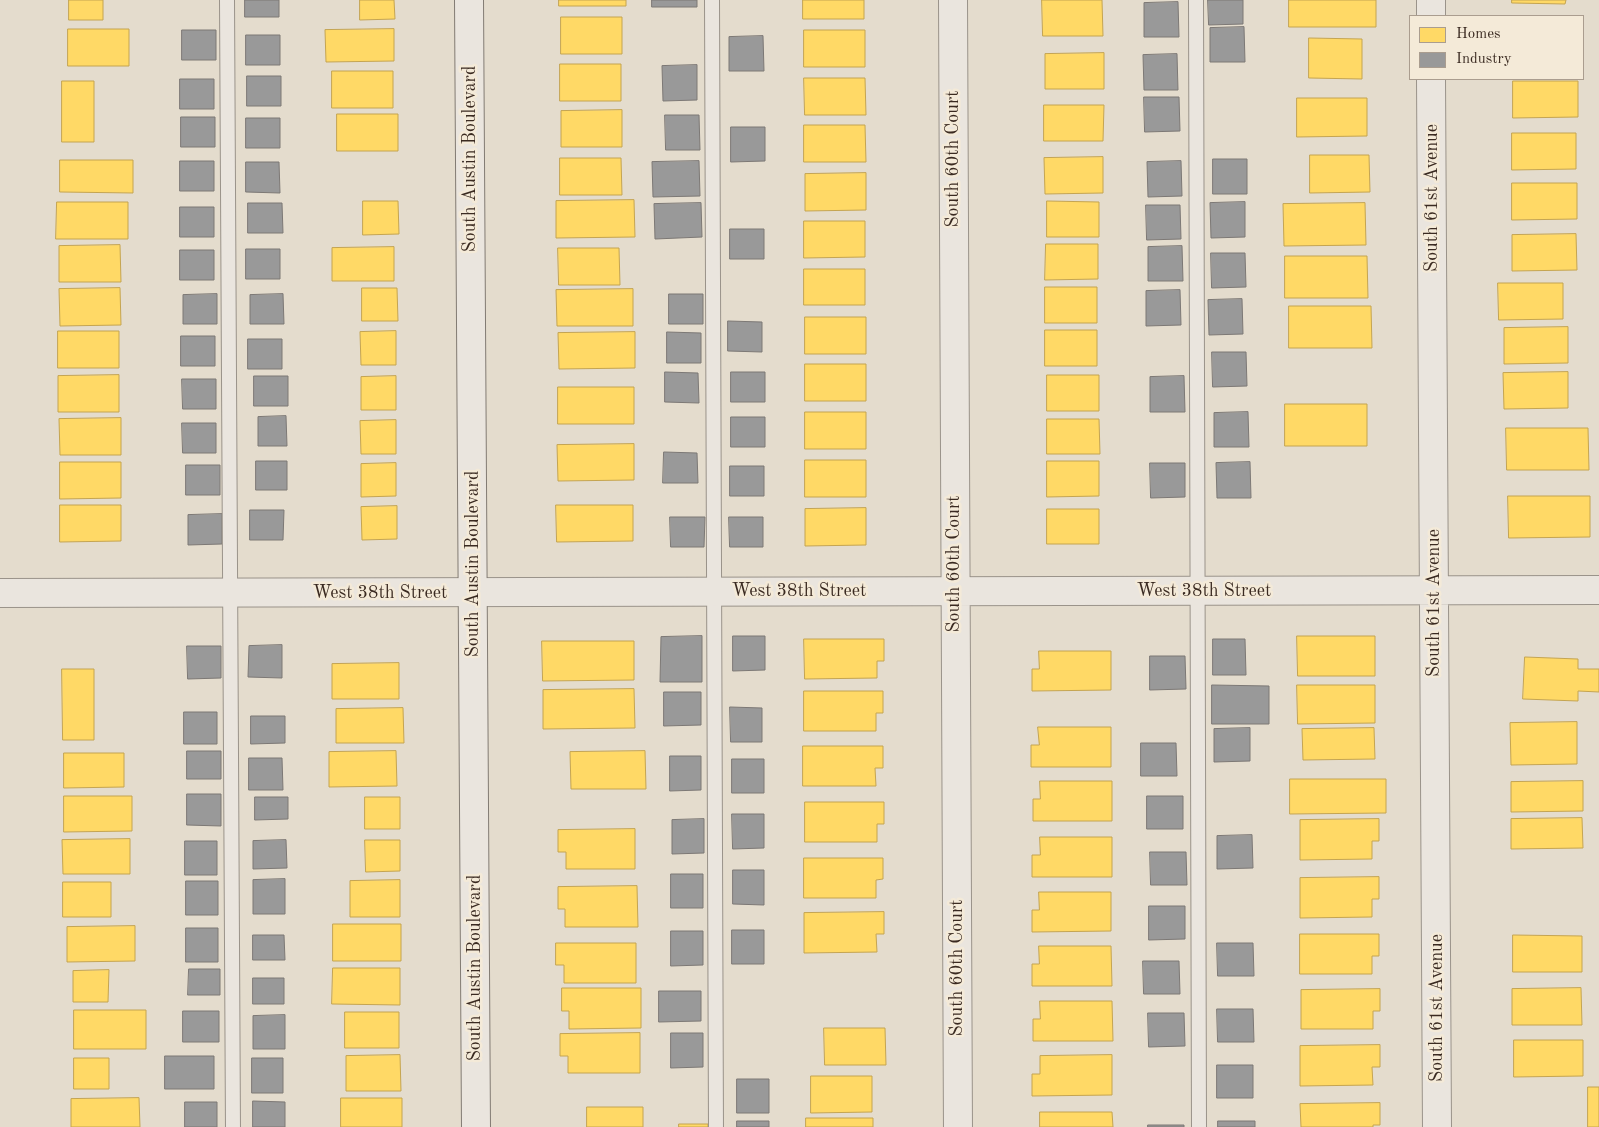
<!DOCTYPE html>
<style>
body{margin:0}
#map{position:relative;width:1599px;height:1127px;overflow:hidden;background:#e4dccd;font-family:"Old Standard TT",serif}
canvas{display:block}
.legend{position:absolute;left:1409px;top:15px;width:175px;height:65px;box-sizing:border-box;background:#f4ead8;border:1px solid #aa9d8f;margin:0;padding:6px 9px;list-style:none;font-size:15px;color:#3a2a21}
.legend li{display:flex;align-items:center;gap:10px;height:25px}
.legend b{width:25px;border:1px solid #aa9d8f}
</style>
<div id="map">
<canvas width="1599" height="1127"></canvas>
<ul class="legend">
<li><b style="height:14px;background:#ffd966"></b>Homes</li>
<li><b style="height:14px;background:#999"></b>Industry</li>
</ul>
</div>
<script>
const ctx = document.querySelector('canvas').getContext('2d');
ctx.lineJoin = 'round';
function fill(path, color) {
  ctx.fillStyle = color;
  ctx.fill(path, 'evenodd');
}
function strokePath(path, color, width, dash) {
  ctx.strokeStyle = color;
  ctx.lineWidth = width;
  ctx.lineCap = dash ? 'butt' : 'round';
  ctx.setLineDash(dash || []);
  ctx.stroke(path);
}
function label(font, color, halo, rows, align = 'center') {
  ctx.font = font + ' "Old Standard TT",serif';
  ctx.lineWidth = 5;
  ctx.setLineDash([]);
  ctx.textBaseline = 'middle';
  ctx.strokeStyle = halo;
  ctx.fillStyle = color;
  for (const [text, x, y, turn = 0] of rows) {
    ctx.save();
    ctx.translate(x, y);
    ctx.rotate((+turn || 0) * Math.PI / 180);
    ctx.textAlign = isNaN(turn) ? turn : align;
    if (halo) ctx.strokeText(text, 0, 0);
    ctx.fillText(text, 0, 0);
    ctx.restore();
  }
}
const homes = new Path2D(`
 M69,0H103V20H69Z
 M360,0H394L395,19L360,20Z
 M559,0H626V6H559Z
 M803,0H864V19H803Z
 M1042,0H1102L1103,36H1043Z
 M1289,0H1376V27H1289Z
 M1512,0H1566L1565,4L1512,3Z
 M561,17H622V54H561Z
 M68,29H129V66H68Z
 M394,29V61L326,62L325,30Z
 M804,30H865V67H804Z
 M1309,38L1362,39V79L1309,78Z
 M1104,53V89H1045V54Z
 M560,64H621V101H560Z
 M332,71H393V108H332Z
 M804,78H865L866,115H805Z
 M62,81H94V142H62Z
 M1513,81H1578V117L1513,118Z
 M1297,98H1367V136L1297,137Z
 M1044,105H1104L1103,141H1044Z
 M622,110V147H561V111Z
 M337,114H398V151H337Z
 M804,125H865L866,162H804Z
 M1512,133H1576V169L1512,170Z
 M1310,155H1369L1370,192L1310,193Z
 M1103,157V193L1045,194L1044,158Z
 M560,158H621L622,195H560Z
 M60,160H133V193L60,192Z
 M866,173V210L805,211V174Z
 M1512,183H1577V219L1512,220Z
 M634,200L635,237L556,238V201Z
 M363,201H398L399,234L363,235Z
 M1047,201L1099,202V237H1047Z
 M57,202H128V239H56Z
 M1365,203L1366,245L1284,246L1283,204Z
 M804,221H865V257L804,258Z
 M1576,234L1577,270L1512,271V235Z
 M1046,244H1098V279L1045,280Z
 M120,245L121,282H59V246Z
 M394,247V281H332V248Z
 M558,248H619L620,285H559Z
 M1285,256H1367L1368,298H1285Z
 M804,269H865V305H804Z
 M1498,283H1563V319L1499,320Z
 M1045,287H1097V323H1045Z
 M120,288L121,325L60,326L59,289Z
 M362,288H397L398,321H362Z
 M633,289V326H557L556,290Z
 M1289,306H1371L1372,348H1289Z
 M805,317H866V354H805Z
 M1568,327V363L1504,364V328Z
 M1045,330H1097V366H1045Z
 M58,331H119V368H58Z
 M396,331V365H361L360,332Z
 M635,332V368L559,369L558,333Z
 M805,364H866V401H805Z
 M1568,372V408L1504,409L1503,373Z
 M119,375V412H58V376Z
 M1047,375H1099V411H1047Z
 M396,376V410H361V377Z
 M558,387H634V424H558Z
 M1285,404H1367V446H1285Z
 M805,412H866V449H805Z
 M121,418V455H60L59,419Z
 M1047,419H1099L1100,454H1047Z
 M396,420V454H361L360,421Z
 M1506,428H1588L1589,470H1507Z
 M634,444V480L558,481L557,445Z
 M805,460H866V497H805Z
 M1047,461H1099V496L1047,497Z
 M60,462H121V498L60,499Z
 M396,463V496L361,497V464Z
 M1508,496H1590V537L1509,538Z
 M60,505H121V541L60,542Z
 M556,505H633V541L557,542Z
 M397,506V539L362,540L361,507Z
 M866,508V545L805,546V509Z
 M1047,509H1099V544H1047Z
 M1297,636H1375V676H1298Z
 M804,639H884V661H877V678L805,679Z
 M542,641H634V680L543,681Z
 M1039,651H1111V690L1032,691V669H1039Z
 M1525,657L1578,659V669H1599V692L1578,691V701L1523,699Z
 M399,663V699H332V664Z
 M62,669H94V740H63Z
 M1297,685H1375V723L1298,724Z
 M634,689L635,728L543,729V690Z
 M804,691H883V713H876V731H804Z
 M403,708L404,743H336V709Z
 M1577,722V764L1511,765L1510,723Z
 M1038,727H1111V767H1031V745H1039Z
 M1374,728L1375,759L1303,760L1302,729Z
 M803,746H883V768H875L876,786H803Z
 M396,751L397,786L329,787V752Z
 M645,751L646,789H571L570,752Z
 M64,753H124V787L64,788Z
 M1290,779H1386V813L1290,814Z
 M1040,781H1112V821H1033V799H1040Z
 M1583,781V811L1511,812V782Z
 M64,796H132V831L64,832Z
 M365,797H400V829H365Z
 M805,802H884V824H877V842H805Z
 M1582,818L1583,848L1511,849V819Z
 M1379,819V841H1372V859L1300,860V820Z
 M635,829V869H566V852H558V830Z
 M1040,837H1112V877H1032V855H1040Z
 M130,839V874H63L62,840Z
 M365,840H400V871L366,872Z
 M804,858H883V879L876,880V898H804Z
 M1379,877V899H1372V917L1300,918V878Z
 M400,880V917H350V881Z
 M63,882H111V917H63Z
 M637,886L638,927H565V909H558V887Z
 M1039,892H1111V931L1032,932V910H1039Z
 M884,912V934H876L877,952L804,953V913Z
 M333,924H401V961H333Z
 M135,926V961L67,962V927Z
 M1300,934H1379V956H1372V974H1300Z
 M1513,935L1582,936V972H1513Z
 M556,943H636V983H564V965H556Z
 M1039,946H1111L1112,986H1032V964H1039Z
 M333,968H400V1005L332,1004Z
 M109,970L108,1002H73V971Z
 M562,988H641V1028L569,1029V1011H562Z
 M1581,988L1582,1025H1512V989Z
 M1380,989V1011H1373V1029H1301V990Z
 M1040,1001H1112L1113,1041H1033V1019H1040Z
 M74,1010H146V1049H74Z
 M345,1012H399V1048H345Z
 M824,1028H885L886,1065H825Z
 M640,1033V1073H568V1056H560V1034Z
 M1514,1040H1583V1076L1514,1077Z
 M1380,1045V1067H1372L1373,1085L1300,1086V1046Z
 M400,1055L401,1091H346V1056Z
 M1112,1055V1095L1032,1096V1074H1040V1056Z
 M74,1058H109V1089H74Z
 M811,1076H872V1112L811,1113Z
 M1588,1087H1599V1127H1588Z
 M139,1098L140,1127H71V1099Z
 M341,1098H402V1127H341Z
 M1380,1103V1125H1373V1127H1301L1300,1104Z
 M587,1107H643V1127H587Z
 M1040,1112H1112L1113,1127H1040Z
 M806,1118H873V1127H806Z
 M679,1124H708V1127H679Z`);
fill(homes, '#ffd966');
strokePath(homes, '#c4a451', 1);
const industry = new Path2D(`
 M245,0H279V17H245Z
 M652,0H697V7H652Z
 M1208,0H1243V24L1209,25Z
 M1178,2L1179,37H1144V3Z
 M1244,27L1245,62H1210V28Z
 M182,30H216V60H182Z
 M246,35H280V65H246Z
 M763,36L764,71H729V37Z
 M1177,54L1178,90H1144L1143,55Z
 M697,65V100L663,101L662,66Z
 M247,76H281V106H247Z
 M180,79H214V109H180Z
 M1144,97H1179L1180,131L1145,132Z
 M665,115H699L700,150H666Z
 M181,117H215V147H181Z
 M246,118H280V148H246Z
 M731,127H765V161L731,162Z
 M1213,159H1247V194H1213Z
 M180,161H214V191H180Z
 M699,161L700,196L653,197L652,162Z
 M1181,161L1182,196L1148,197L1147,162Z
 M246,162H279L280,193L246,192Z
 M1245,202V237L1211,238L1210,203Z
 M248,203H282L283,233H248Z
 M701,203L702,237L655,239L654,204Z
 M1146,205H1180L1181,239L1147,240Z
 M180,207H214V237H180Z
 M730,229H764V259H730Z
 M1182,246L1183,281H1148V247Z
 M246,249H280V279H246Z
 M180,250H214V280H180Z
 M1211,253H1245L1246,287L1212,288Z
 M1180,290L1181,325L1146,326V291Z
 M217,294V324H183V295Z
 M283,294L284,324H250V295Z
 M669,294H703V324H669Z
 M1242,299L1243,334L1209,335L1208,300Z
 M728,321L762,322V352L728,351Z
 M667,332L701,333V363H667Z
 M181,336H215V366H181Z
 M248,339H282V369H248Z
 M1212,352H1246L1247,386L1213,387Z
 M665,372L698,373L699,403L665,402Z
 M731,372H765V402H731Z
 M254,376H288V406H254Z
 M1184,376L1185,412H1150V377Z
 M182,379H216V409H183Z
 M1248,412L1249,447H1214V413Z
 M286,416L287,446H258V417Z
 M731,417H765V447H731Z
 M182,423H216V453H183Z
 M664,452L697,453L698,483H663Z
 M256,461H287V490H256Z
 M1250,462L1251,498H1217L1216,463Z
 M1150,463H1185V497L1151,498Z
 M186,465H220V495H186Z
 M730,466H764V496H730Z
 M250,510H284L283,540H250Z
 M222,514V544L188,545V515Z
 M670,517H705L704,547H671Z
 M729,517H763V547H730Z
 M702,636V682H660L661,637Z
 M733,636H765V670L733,671Z
 M1213,639H1245L1246,675H1213Z
 M282,645V678L248,677L249,646Z
 M187,646H221V678L188,679Z
 M1150,656H1185L1186,689L1150,690Z
 M1212,685L1269,686V724H1212Z
 M664,692H701V725L664,726Z
 M730,707L762,708V742H731Z
 M184,712H217V744H184Z
 M251,716H285V743L251,744Z
 M1250,728V761L1214,762V729Z
 M1141,743H1176L1177,776H1141Z
 M187,751H221V779H187Z
 M670,756H701V790L670,791Z
 M249,758H282L283,790H249Z
 M732,759H764V793H732Z
 M187,794H221V826L187,825Z
 M1147,796H1183V829H1147Z
 M255,797H288V819L255,820Z
 M732,814H764V848L733,849Z
 M704,819V853L672,854V820Z
 M1252,835L1253,868L1217,869V836Z
 M286,840L287,868L253,869V841Z
 M185,841H217V875H185Z
 M1150,852H1186L1187,885H1151Z
 M733,870H764V905L733,904Z
 M671,874H703V908H671Z
 M285,879V914H253V880Z
 M186,881H218V915H186Z
 M1149,906H1185V939L1149,940Z
 M186,928H218V962H186Z
 M732,930H764V964H732Z
 M671,931H703V965L671,966Z
 M253,935H284L285,960H253Z
 M1217,943H1253L1254,976H1218Z
 M1143,961H1179L1180,994H1144Z
 M189,969H220V995H188Z
 M253,978H284V1004H253Z
 M659,991H701V1021L659,1022Z
 M1217,1009H1253L1254,1042H1218Z
 M183,1011H219V1042H183Z
 M1148,1013H1184L1185,1046L1149,1047Z
 M285,1015V1049H253V1016Z
 M671,1033H703V1067L671,1068Z
 M165,1056H214V1089H165Z
 M252,1058H283V1093H252Z
 M1217,1065H1253V1098H1217Z
 M737,1079H769V1113H737Z
 M253,1101L285,1102V1127H253Z
 M185,1102H217V1127H185Z
 M737,1121H769V1127H737Z
 M1218,1121H1255V1127H1218Z
 M1148,1125H1184V1127H1148Z`);
fill(industry, '#999');
strokePath(industry, '#7c7875', 1);
const lane = new Path2D(`
 M227,0L233,1127
 M712,0L716,1127
 M1196,0L1199,1127`);
const street = new Path2D(`
 M953,0L958,1127
 M1431,0V16
 M1431,79L1437,1127
 M0,593L1599,590`);
const secondary = new Path2D(`
 M469,0L476,1127`);
strokePath(lane, '#9a938a', 16);
strokePath(street, '#9a938a', 30);
strokePath(secondary, '#827b73', 30);
strokePath(lane, '#eae5de', 14);
strokePath(street, '#eae5de', 28);
strokePath(secondary, '#eae5de', 28);
label('18px', '#3a2a21', '#f4ead8', [
 ["South Austin Boulevard",470,159,-90],
 ["South 60th Court",953,159,-90],
 ["South 61st Avenue",1432,198,-90],
 ["South Austin Boulevard",473,564,-90],
 ["South 60th Court",954,564,-90],
 ["West 38th Street",799,591],
 ["West 38th Street",1204,591],
 ["West 38th Street",380,593],
 ["South 61st Avenue",1434,603,-90],
 ["South Austin Boulevard",475,968,-90],
 ["South 60th Court",957,968,-90],
 ["South 61st Avenue",1437,1008,-90]
]);
</script>
